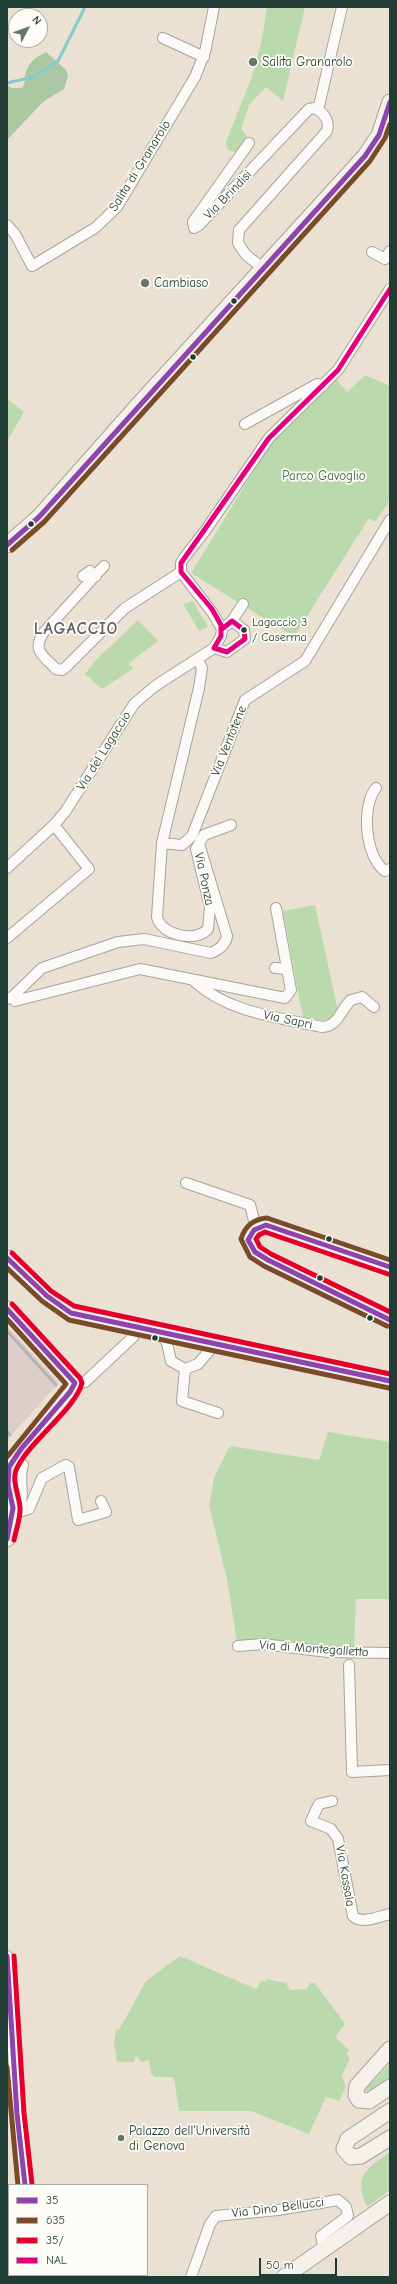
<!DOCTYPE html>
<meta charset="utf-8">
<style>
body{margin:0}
#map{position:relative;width:397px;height:2284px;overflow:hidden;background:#ebe1d3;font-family:"Comic Neue",sans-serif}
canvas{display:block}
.frame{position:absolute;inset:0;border:8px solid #1f3d34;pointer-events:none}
.legend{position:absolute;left:8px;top:2184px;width:140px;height:92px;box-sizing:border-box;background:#fdfcf7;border:1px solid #a4b0a9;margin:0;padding:5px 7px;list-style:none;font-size:12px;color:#1f3d34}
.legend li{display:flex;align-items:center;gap:8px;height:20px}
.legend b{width:20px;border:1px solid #a4b0a9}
.north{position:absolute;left:8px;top:8px;width:40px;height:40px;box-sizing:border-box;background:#fdfcf7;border:1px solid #a4b0a9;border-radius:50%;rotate:49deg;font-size:11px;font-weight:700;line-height:16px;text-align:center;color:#1f3d34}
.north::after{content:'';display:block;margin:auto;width:14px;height:18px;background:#66766c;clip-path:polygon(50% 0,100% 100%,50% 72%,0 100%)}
.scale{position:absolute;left:259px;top:2258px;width:78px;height:18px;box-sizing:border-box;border:2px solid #1f3d34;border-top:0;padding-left:5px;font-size:12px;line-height:14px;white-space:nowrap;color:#1f3d34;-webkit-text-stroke:3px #fdfcf7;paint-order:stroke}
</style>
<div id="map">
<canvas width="397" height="2284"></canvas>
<div class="frame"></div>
<ul class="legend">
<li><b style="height:5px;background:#8e44ad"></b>35</li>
<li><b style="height:5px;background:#7a4b2a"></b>635</li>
<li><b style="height:5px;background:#e4002b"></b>35/</li>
<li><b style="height:5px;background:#e5007d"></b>NAL</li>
</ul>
<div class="north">N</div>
<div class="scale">50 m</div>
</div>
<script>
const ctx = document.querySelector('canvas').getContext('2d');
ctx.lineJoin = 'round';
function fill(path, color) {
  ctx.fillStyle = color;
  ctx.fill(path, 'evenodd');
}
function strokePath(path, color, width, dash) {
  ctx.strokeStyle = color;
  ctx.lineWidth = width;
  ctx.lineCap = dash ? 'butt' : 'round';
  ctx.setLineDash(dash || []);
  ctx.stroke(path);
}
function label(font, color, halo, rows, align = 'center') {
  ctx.font = font + ' "Comic Neue",sans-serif';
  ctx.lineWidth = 3.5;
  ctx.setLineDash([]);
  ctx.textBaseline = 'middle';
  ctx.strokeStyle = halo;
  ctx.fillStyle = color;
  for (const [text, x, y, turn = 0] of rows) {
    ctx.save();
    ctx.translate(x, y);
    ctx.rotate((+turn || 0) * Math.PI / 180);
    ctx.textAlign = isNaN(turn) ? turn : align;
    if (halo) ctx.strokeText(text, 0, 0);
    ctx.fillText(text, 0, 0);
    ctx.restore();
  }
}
fill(new Path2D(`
 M7,1326L59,1383L7,1440Z`), '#ddceca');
fill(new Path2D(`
 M267,7H305L283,101L266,87L249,105L241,129L249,139L236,153L227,149L226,142L253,74L262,39Z
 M365,375L390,386V500L375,522L369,518L294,637L191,573L274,438L335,378L347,392Z
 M7,399L24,412L7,442Z
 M193,601L208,627L199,631L183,604Z
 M138,620L158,641L129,663L133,669L102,689L85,674L96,660Z
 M315,905L338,1011C330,1021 314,1023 303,1018L283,911Z
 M328,1432L390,1442V1599H356L354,1649L287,1641L237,1642L227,1579L209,1506L214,1478L230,1446L319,1460Z
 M180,1956L256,1989L261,1981L265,1982L267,1979L286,1983L290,1990L307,1989L310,1983H315L345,2024L335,2037L349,2050L346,2054L350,2058L342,2076L346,2087L339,2101L326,2097L309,2134L251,2111H179L174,2077H155L151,2074L149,2060L142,2062L139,2060V2057L136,2056L134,2062H117L114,2043L116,2030H119L146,1981Z
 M390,2064V2079L368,2093L365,2090Z
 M390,2152V2190L367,2207C353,2176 366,2169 390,2152Z`), '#badaad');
fill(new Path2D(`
 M46,52L66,70L68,76L64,89L44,101L7,140V85L11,88H22C26,83 24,81 25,76C27,63 36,57 46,52Z`), '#aac9a2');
strokePath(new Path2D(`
 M7,83L33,77L58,61L85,7`), '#83cbd1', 3);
const street = new Path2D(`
 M163,38L204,57
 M318,110L342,7
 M249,143L193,222L194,228L198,226L309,109L314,108C324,112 330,121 327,131L239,230L238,243L246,255L263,268
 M7,225L15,234L32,266L95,228L117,207L195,77L205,52L214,7
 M372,252L385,259L390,251
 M245,424L317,384L323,386
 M104,566L44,632C31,651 44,656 56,669L62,670L66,667L125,608L181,572
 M83,576L90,571L96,576
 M227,625L232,621L243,604
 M214,648L227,652L245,639L244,630L232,621
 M376,788C361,806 365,857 385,871L390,869
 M162,843L182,845L192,836L245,700L305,661L390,520
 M196,849L204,835L231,825
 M7,868L54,825L65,812L134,704L155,686L214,648L221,636L222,629L212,612L181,572V563L184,558L205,531L269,438L338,370L390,289
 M7,938L89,869L54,825
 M275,968L287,969
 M195,982C230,1013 277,1017 322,1027C339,1026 340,1010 351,1000L362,997L374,1007
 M12,997L15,1001L140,969L285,998L291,990L276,908
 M7,999L12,997L42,968L118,942L144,939L211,953C218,950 226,945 227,936L200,847L196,849L210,907L208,929C196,943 161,935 157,917L162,843L199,688L202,668L198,660
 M186,1183L250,1205L256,1228
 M161,1334L167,1343L171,1361L185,1369L198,1364L215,1344
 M185,1369L182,1401L218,1413
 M75,1385L85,1382L133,1337
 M14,1457L23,1465C18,1479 25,1494 20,1508L22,1511L29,1509L42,1478L66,1465L69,1467L78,1520L106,1512L101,1501
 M238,1646L263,1644L328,1652L390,1653
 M349,1665L352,1772L390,1770
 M332,1801L319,1804L311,1821L331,1829L338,1839L353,1916C361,1925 380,1916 390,1914
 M7,1956L17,2114L25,2185
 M33,2275V2277
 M191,2277L210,2224L216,2216L278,2210L338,2200L346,2207L348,2216L321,2236L324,2249`);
const secondary = new Path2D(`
 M7,545L39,517L139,404L365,156L379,135L390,102
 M7,1258L47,1296L71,1313L390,1381
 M390,1267L266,1225C256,1226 251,1231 248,1240L255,1252L268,1260L390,1320
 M7,1309L75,1383L70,1392L21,1449L9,1467L8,1485L13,1508L7,1539
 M390,2049L357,2086L356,2095L359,2100L369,2101L390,2087
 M390,2111L348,2139L344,2149L351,2157L361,2156L390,2138
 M284,2277L390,2203`);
strokePath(street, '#a6a49b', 12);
strokePath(secondary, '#a6a49b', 17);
strokePath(street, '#fcfaf8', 10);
strokePath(secondary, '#f4f0ea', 15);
strokePath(new Path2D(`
 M7,1331L56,1385
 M7,1431L10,1435`), '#b3b5b2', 3);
strokePath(new Path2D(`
 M7,545L39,517L365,156L379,135L390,102
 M7,1258L47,1296L71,1313L390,1381
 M390,1267L266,1225L254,1230L248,1240L255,1252L268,1260L390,1320
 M7,1309L75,1383L70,1392L21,1449L9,1467L8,1485L13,1508L7,1539
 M7,1956L17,2114L25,2185`), '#8e44ad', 5);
strokePath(new Path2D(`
 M12,550L44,522L370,161L385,138L390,124
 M7,1268L42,1301L69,1320L389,1388
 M7,1319L66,1384L7,1457
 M387,1326L264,1266L250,1257L241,1239C245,1226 253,1219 267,1218L390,1260
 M7,2067L18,2185`), '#7a4b2a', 5);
strokePath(new Path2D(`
 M12,1253L51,1291L74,1306L390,1374
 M388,1274L265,1232L259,1235L256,1239L260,1247L271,1254L390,1312
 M12,1304L80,1378L82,1383C76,1408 30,1441 17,1468C11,1480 19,1495 20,1507C21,1517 16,1530 14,1540
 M14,1956L24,2113L32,2184`), '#e4002b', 5);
strokePath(new Path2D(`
 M222,629L232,621L244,630L245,639L227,652L214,648L221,636V625L212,609L181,572V563L269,438L338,370L390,289`), '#e5007d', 5);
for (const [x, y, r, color] of [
 [253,62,5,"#66766c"],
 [145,283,5,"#66766c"],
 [234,301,3.5,"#1f3d34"],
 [193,357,3.5,"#1f3d34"],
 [31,524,3.5,"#1f3d34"],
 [244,630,3.5,"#1f3d34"],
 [329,1239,3.5,"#1f3d34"],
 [320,1278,3.5,"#1f3d34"],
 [370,1318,3.5,"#1f3d34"],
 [155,1338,3.5,"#1f3d34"],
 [121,2138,4,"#66766c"]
]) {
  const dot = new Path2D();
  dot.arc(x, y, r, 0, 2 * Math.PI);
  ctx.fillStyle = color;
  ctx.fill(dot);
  strokePath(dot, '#fdfcf7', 1.5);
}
label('12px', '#1f3d34', '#fdfcf7', [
 ["Lagaccio 3",252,623],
 ["/ Caserma",252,638]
], 'left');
label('13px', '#1f3d34', '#fdfcf7', [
 ["Salita Granarolo",262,62],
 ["Cambiaso",154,283],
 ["Palazzo dell'Università",129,2131],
 ["di Genova",129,2146]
], 'left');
label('13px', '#1f3d34', '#fdfcf7', [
 ["Salita di Granarolo",140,166,-58],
 ["Via Brindisi",228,195,-46],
 ["Via Ventotene",229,741,-68],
 ["Via del Lagaccio",104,751,-58],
 ["Via Ponza",204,879,78],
 ["Via Sapri",288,1020,12],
 ["Via di Montegalletto",314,1649,4],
 ["Via Kassala",345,1876,80],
 ["Via Dino Bellucci",278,2208,-7]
]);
label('13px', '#3c634a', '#fdfcf7', [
 ["Parco Gavoglio",324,476]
]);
ctx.letterSpacing = '1px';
label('bold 17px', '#676268', '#fdfcf7', [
 ["LAGACCIO",76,629]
]);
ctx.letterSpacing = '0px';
</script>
